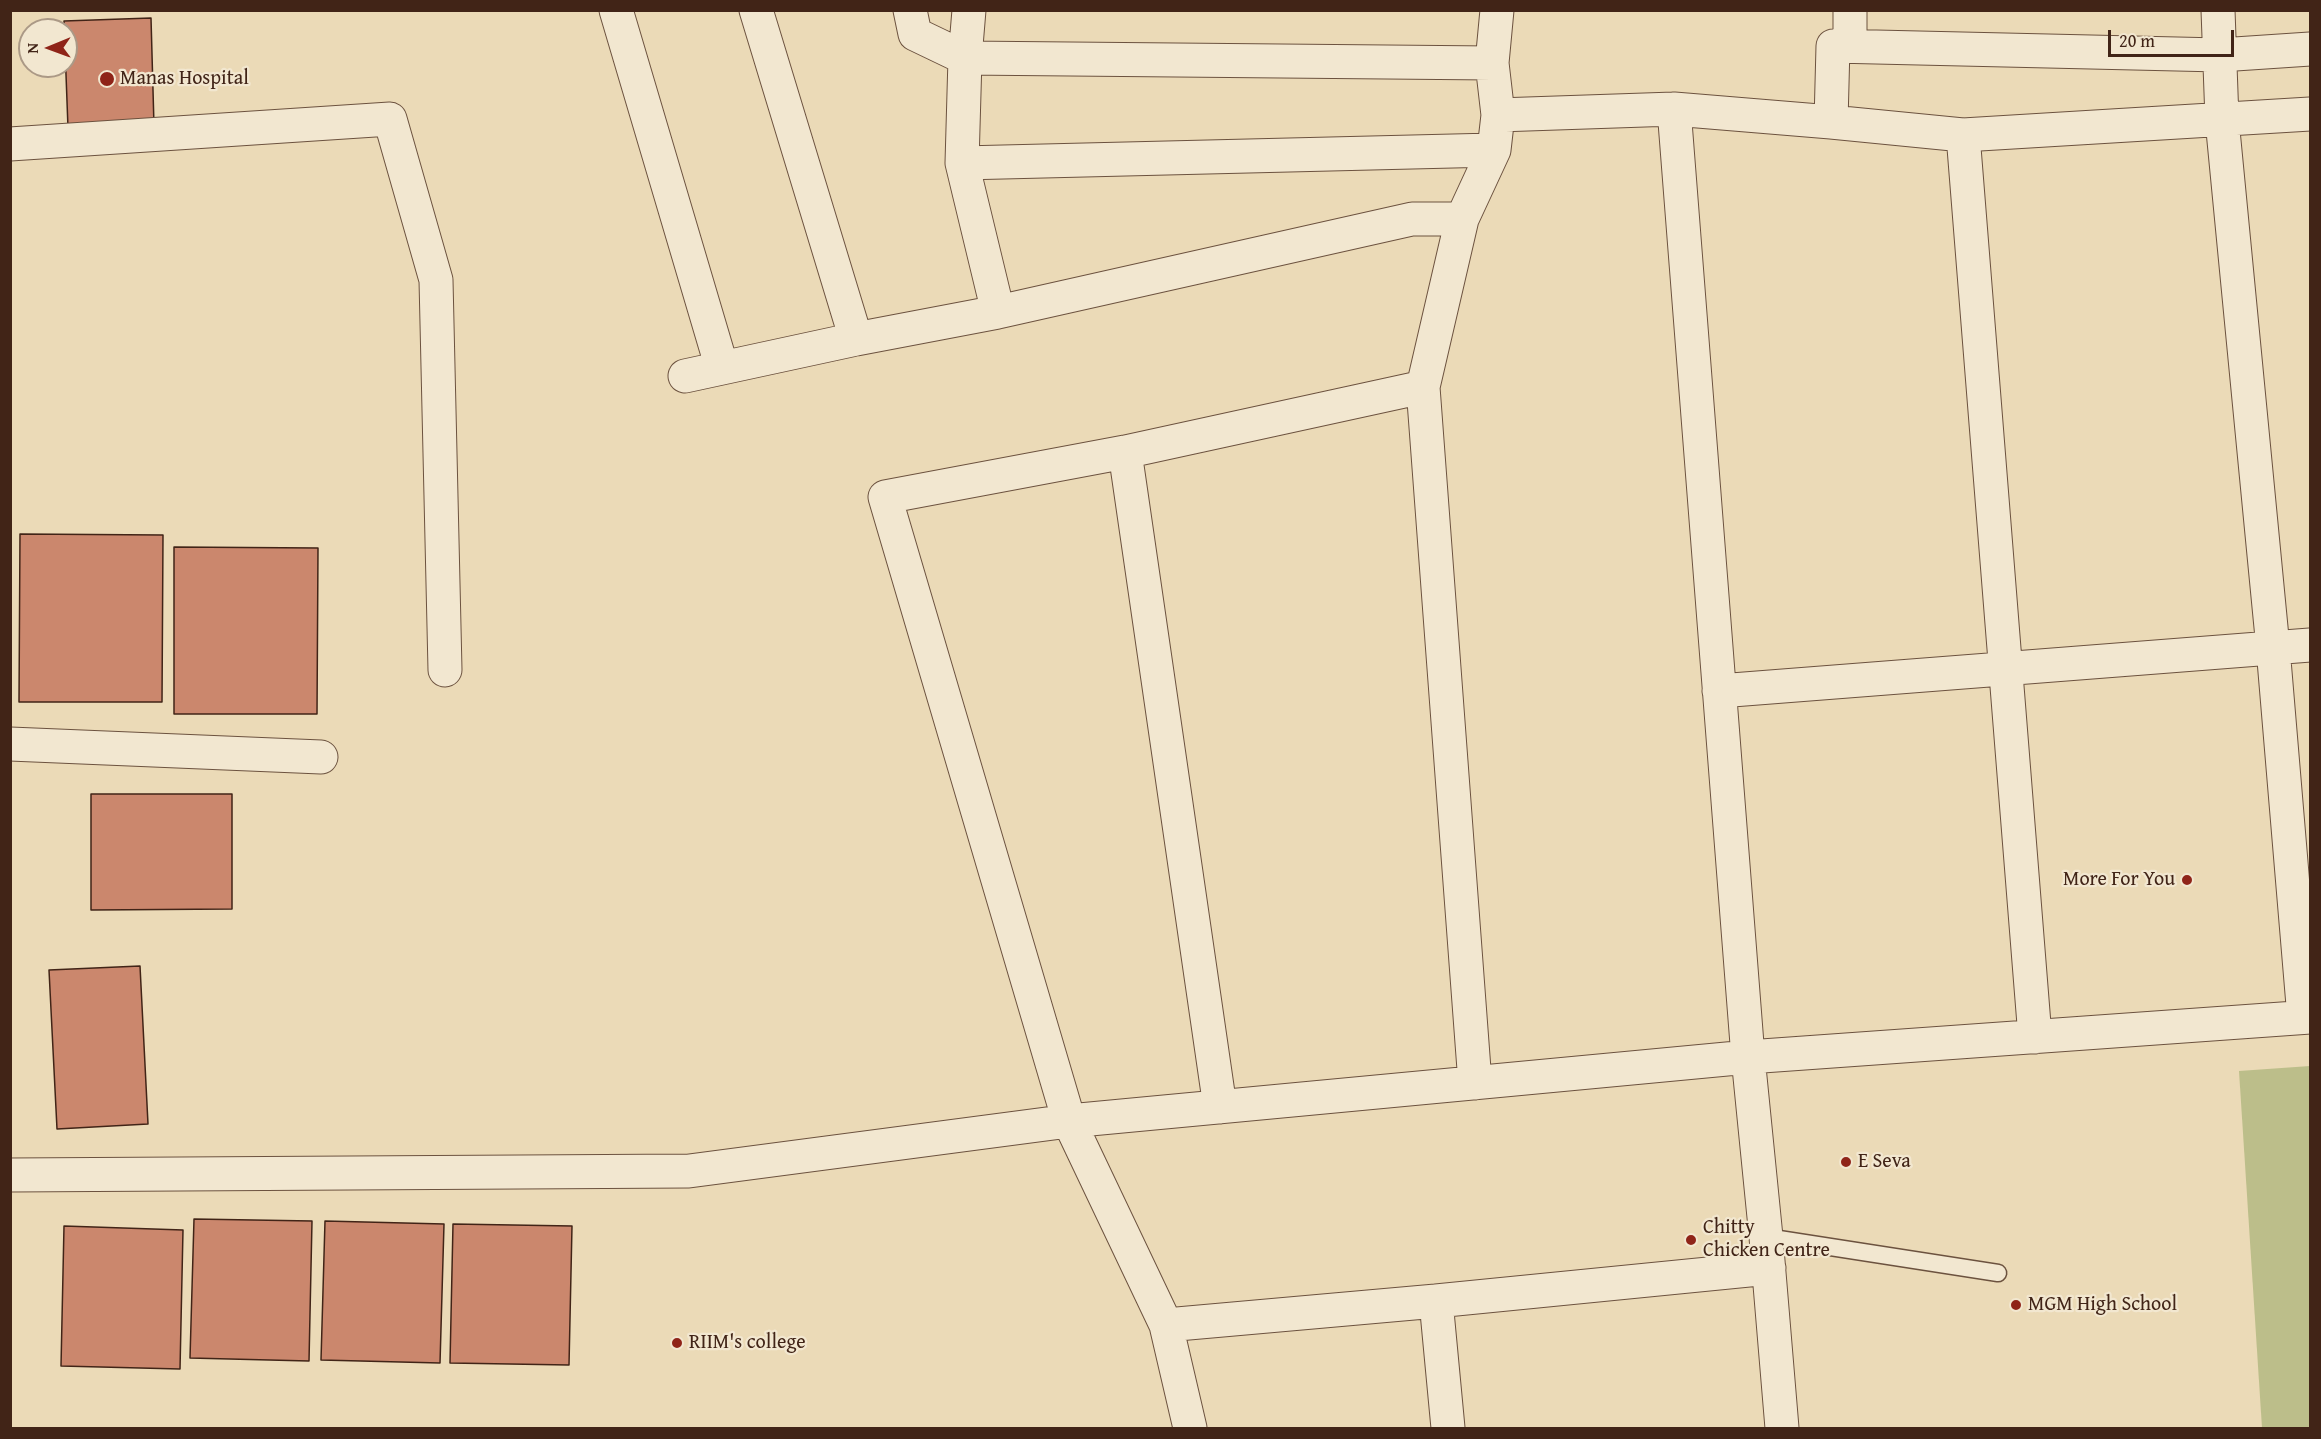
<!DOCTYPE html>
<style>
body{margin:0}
#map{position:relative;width:2321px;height:1439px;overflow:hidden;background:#ebdab7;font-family:"Gentium Book Plus",serif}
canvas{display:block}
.frame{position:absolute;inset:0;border:12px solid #412417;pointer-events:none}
.north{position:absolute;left:18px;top:18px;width:60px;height:60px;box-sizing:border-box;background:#f2e7d0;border:2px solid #ab9986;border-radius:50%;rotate:269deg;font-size:16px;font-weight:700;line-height:24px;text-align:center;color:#412417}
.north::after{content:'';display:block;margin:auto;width:21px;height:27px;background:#8f2418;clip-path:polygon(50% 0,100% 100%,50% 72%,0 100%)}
.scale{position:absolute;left:2108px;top:30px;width:126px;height:27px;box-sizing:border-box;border:3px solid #412417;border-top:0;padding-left:8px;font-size:18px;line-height:21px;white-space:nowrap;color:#412417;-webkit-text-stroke:4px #f2e7d0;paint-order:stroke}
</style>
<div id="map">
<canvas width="2321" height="1439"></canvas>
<div class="frame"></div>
<div class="north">N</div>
<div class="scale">20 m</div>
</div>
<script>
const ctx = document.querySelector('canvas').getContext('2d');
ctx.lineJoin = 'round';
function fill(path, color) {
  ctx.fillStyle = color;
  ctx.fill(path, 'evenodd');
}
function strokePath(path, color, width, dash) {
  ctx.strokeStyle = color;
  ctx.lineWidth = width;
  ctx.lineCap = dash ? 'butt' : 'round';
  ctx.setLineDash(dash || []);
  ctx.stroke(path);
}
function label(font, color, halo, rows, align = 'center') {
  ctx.font = font + ' "Gentium Book Plus",serif';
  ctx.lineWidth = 4.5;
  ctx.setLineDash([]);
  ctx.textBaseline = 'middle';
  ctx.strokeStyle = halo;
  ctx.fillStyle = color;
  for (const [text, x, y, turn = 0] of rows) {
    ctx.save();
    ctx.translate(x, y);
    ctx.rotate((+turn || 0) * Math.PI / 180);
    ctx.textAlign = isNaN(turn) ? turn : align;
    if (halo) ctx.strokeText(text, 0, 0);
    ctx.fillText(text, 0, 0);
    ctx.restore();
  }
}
fill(new Path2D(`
 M2310,1066V1428H2262L2239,1071Z`), '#bcbe8a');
const building = new Path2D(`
 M151,18L154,126L68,128L64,21Z
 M20,534L163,535L162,702H19Z
 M174,547L318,548L317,714H174Z
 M91,794H232V909L91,910Z
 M140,966L148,1124L57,1129L49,970Z
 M194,1219L312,1221L309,1361L190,1358Z
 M325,1221L444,1224L440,1363L321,1360Z
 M453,1224L572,1226L569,1365L450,1363Z
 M64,1226L183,1230L180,1369L61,1366Z`);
fill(building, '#cb876d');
strokePath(building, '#412417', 1.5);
const lane = new Path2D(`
 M1766,1237L1998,1273`);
const street = new Path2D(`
 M616,10L722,368
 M756,10L856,339
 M910,10L915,34L965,58L962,163L998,312
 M969,10L965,58L1492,63L1498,115L1674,109L1831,122
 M1850,10V46
 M2218,10L2222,120L2273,648L2304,1017
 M2310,49L2220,55L1833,46L1831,122L1963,135L2310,114
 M1492,63L1497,10
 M1674,109L1748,1057L1766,1237L1782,1428
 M1963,135L2035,1037
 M10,144L390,119L436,280L445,670
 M962,163L1494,150
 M685,376L856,339L998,312L1412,219H1462
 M1125,452L1220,1107
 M1719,691L2310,645
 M10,744L321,757
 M1475,1083L1423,387L1462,219L1494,150L1498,115
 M10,1175L689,1171L1069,1121L1748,1057L2310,1017
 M1436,1301L1448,1428
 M1166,1325L1436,1301L1769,1268
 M1190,1428L1166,1325L1069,1121L885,497L1125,452L1423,387`);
strokePath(lane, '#6c523f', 19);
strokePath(street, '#6c523f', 35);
strokePath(lane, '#f2e7d0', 16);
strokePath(street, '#f2e7d0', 33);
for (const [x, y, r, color] of [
 [107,79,8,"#8f2418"],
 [2187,880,6,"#8f2418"],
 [1846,1162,6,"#8f2418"],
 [1691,1240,6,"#8f2418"],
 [2016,1305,6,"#8f2418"],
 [677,1343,6,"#8f2418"]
]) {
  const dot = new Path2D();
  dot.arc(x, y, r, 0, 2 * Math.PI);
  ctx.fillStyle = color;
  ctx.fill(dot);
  strokePath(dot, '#f2e7d0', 2);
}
label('20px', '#412417', '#f2e7d0', [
 ["Manas Hospital",120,79],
 ["More For You",2175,880,"right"],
 ["E Seva",1858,1162],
 ["Chitty",1703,1228],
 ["Chicken Centre",1703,1251],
 ["MGM High School",2028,1305],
 ["RIIM's college",689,1343]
], 'left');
</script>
